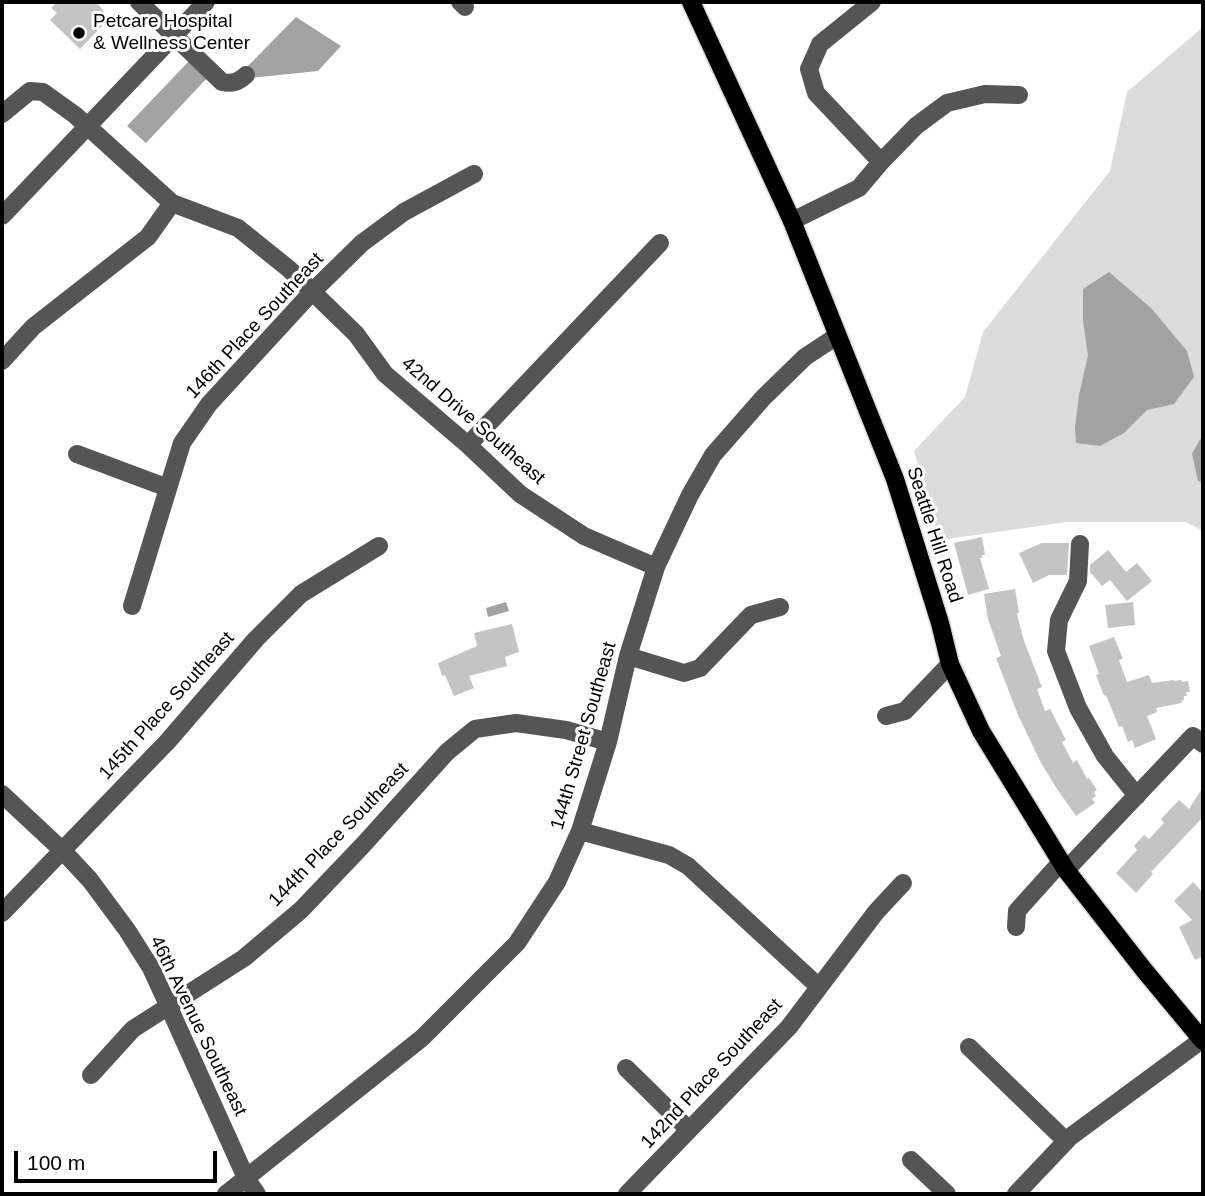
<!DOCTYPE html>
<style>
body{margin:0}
#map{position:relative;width:1205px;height:1196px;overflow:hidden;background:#fff;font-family:Helvetica,sans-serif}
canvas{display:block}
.frame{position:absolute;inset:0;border:4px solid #000;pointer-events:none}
.scale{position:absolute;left:14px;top:1151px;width:203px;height:32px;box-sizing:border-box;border:4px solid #000;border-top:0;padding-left:9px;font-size:21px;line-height:24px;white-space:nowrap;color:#000;-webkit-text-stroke:5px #fff;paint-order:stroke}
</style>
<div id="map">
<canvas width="1205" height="1196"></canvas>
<div class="frame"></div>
<div class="scale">100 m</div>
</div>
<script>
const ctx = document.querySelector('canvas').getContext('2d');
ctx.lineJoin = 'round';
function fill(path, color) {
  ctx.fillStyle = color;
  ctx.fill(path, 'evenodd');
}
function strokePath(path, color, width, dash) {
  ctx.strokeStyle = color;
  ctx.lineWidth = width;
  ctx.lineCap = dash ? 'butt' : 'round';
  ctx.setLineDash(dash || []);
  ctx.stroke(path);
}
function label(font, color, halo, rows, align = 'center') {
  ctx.font = font + ' Helvetica,sans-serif';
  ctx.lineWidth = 6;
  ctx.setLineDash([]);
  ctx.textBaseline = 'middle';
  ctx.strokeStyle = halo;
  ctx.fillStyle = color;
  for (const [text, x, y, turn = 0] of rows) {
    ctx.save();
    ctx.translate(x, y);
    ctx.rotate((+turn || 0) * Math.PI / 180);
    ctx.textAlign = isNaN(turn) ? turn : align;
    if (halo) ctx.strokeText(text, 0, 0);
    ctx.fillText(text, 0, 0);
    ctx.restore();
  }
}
fill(new Path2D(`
 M1203,27V531L1186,522H1067L940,540L914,451L965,397L983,332L1110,171L1127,92Z`), '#dcdcdc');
fill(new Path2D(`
 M296,17L341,46L318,71L250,78L244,70Z
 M190,60L208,77L146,143L127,126Z
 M1109,272L1151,308L1187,351L1194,377L1174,404L1147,410L1124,433L1100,446L1076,443L1075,427L1079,395L1088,355L1083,321V289Z
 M1203,434V483L1198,481L1192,454Z
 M506,602L509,611L488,617L486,608Z`), '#a3a3a3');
fill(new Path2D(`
 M57,2H96L108,16L100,23L103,25L80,49L50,20L57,13L51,8Z
 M982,537L985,555H982V558H980L989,589L968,595L954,543Z
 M1042,543H1069L1067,575H1049L1033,583L1019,553Z
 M1108,550L1126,572L1137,563L1152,581L1127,601L1110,580L1102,586L1090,572V565Z
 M1015,589L1019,612L1017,614L1024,641L1042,687L1037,689L1045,711L1050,709L1066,740L1062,742L1073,763L1077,760L1087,779L1089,778L1097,790L1094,792L1096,796L1092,799L1095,803L1076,816L1057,789L1041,763L1018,715L996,658L1001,656L988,619L984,594Z
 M1133,602L1135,625L1108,628L1105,605Z
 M512,624L519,652L505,657L507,666L469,676L474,688L454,696L445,675L442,676L438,663L477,646L474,633Z
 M1114,637L1123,659L1119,660L1127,682L1149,675L1152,683L1174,680V681L1181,680L1182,682L1188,681L1190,692H1186L1187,696H1184V700L1181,701L1182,703L1156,708L1157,712L1147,716L1156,739L1135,748L1132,740L1128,742L1122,726L1119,727L1106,695L1104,696L1096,675L1099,674L1089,646Z
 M1203,787V817L1151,872L1153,874L1136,893L1116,873L1137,850L1134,846L1144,835L1149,839L1164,823L1161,819L1179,800L1189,809Z
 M1193,882L1203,893V956L1195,960L1179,927L1192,920L1174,901Z`), '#c4c4c4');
const major = new Path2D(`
 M691,2L792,221L895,479L940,623L950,664L981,731L1066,870L1144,970L1203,1041`);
strokePath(major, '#dbdbdb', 21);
strokePath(new Path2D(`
 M139,2L222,82C233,84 238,82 246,75
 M460,2L465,7
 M872,2L820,44L809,69L816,93L881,162
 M2,114L30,91L43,92L75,115L172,203L238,228L289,269L356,334L385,374L468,445L520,494L584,536L656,567
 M2,216L206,2
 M792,221L859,188L881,162L916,126L947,103L985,94L1019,95
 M2,361L33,327L148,237L172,203
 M468,445L660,243
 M77,454L168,488
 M1080,544L1078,581L1059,620L1056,651L1078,708L1105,756L1137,796
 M132,606L182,443L209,404L312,292L362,243L404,212L474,174
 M628,656L684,673L700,668L751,615L780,607
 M886,716L905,711L950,664
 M2,794L63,851L90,880L127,930L151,968L168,1005L246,1178L257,1194
 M580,831L669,855L688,866L819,987
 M1066,870L1193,736L1203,744
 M2,913L168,741L256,639L301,594L379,546
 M1016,927L1017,911L1061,862
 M969,1047L1066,1141
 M626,1068L688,1129
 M91,1075L133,1029L244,958L301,910L363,845L447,752L475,729L516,723L566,730L608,742
 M911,1160L947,1194
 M226,1194L422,1038L517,943L557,882L580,831L608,742L628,656L656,567L690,495L713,455L763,398L805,357L837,336
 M627,1194L789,1027L876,912L903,883
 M1016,1194L1070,1137L1203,1039`), '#555', 18);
strokePath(major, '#000', 18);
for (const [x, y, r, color] of [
 [79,33,7,"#000"]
]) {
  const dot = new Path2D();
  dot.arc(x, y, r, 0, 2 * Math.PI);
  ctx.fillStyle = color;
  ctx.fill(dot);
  strokePath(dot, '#fff', 2.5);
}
label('19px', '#000', '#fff', [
 ["Petcare Hospital",93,22],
 ["& Wellness Center",93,44]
], 'left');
label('19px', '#000', '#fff', [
 ["146th Place Southeast",255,326,-47],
 ["42nd Drive Southeast",473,421,41],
 ["Seattle Hill Road",934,535,72],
 ["145th Place Southeast",167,706,-48],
 ["144th Street Southeast",584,736,-74],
 ["144th Place Southeast",339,835,-46],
 ["46th Avenue Southeast",198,1026,64],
 ["142nd Place Southeast",712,1074,-47]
]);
</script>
